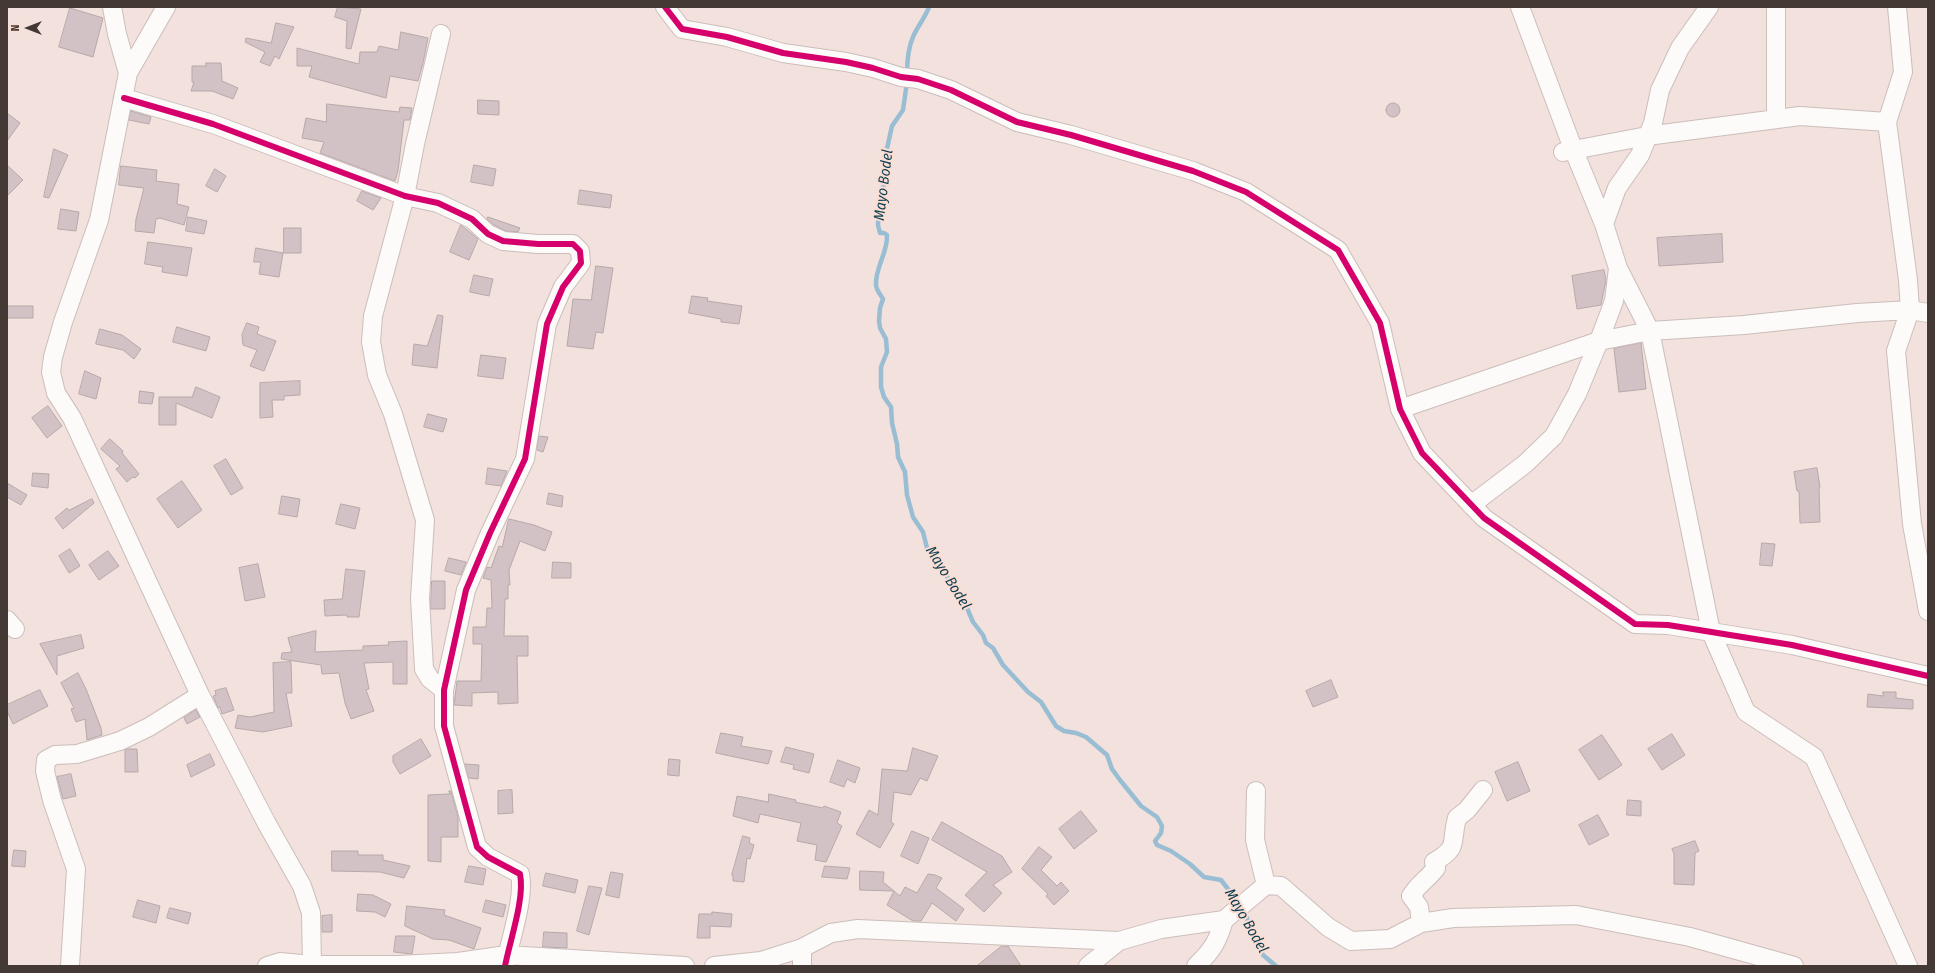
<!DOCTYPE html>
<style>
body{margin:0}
#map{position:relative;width:1935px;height:973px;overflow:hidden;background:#f2e1dc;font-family:"Fira Sans Condensed",sans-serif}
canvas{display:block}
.frame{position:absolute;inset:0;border:8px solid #453935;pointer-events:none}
.north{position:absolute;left:8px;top:8px;width:40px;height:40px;-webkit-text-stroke:3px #fcddd2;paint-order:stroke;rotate:270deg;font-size:11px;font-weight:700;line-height:16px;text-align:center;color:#453935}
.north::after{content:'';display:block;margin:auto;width:14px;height:18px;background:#453935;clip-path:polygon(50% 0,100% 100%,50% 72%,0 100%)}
</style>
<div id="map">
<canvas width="1935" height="973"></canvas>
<div class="frame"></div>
<div class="north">N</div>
</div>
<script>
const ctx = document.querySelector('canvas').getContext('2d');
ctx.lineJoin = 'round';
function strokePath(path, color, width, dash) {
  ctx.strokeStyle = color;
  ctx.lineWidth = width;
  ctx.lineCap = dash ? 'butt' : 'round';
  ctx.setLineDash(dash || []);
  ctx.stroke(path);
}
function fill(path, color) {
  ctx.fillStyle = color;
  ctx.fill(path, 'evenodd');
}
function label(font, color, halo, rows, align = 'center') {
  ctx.font = font + ' "Fira Sans Condensed",sans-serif';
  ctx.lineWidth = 4;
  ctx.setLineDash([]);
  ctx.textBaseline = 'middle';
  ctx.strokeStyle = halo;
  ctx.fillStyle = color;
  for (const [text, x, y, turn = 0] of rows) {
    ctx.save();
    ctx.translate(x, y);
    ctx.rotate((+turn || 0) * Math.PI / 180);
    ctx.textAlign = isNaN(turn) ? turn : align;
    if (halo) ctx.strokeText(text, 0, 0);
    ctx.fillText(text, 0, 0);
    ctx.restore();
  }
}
strokePath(new Path2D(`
 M907,74C907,63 908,48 913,37C917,27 925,18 929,7
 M907,82L903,110L892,126L886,153V174L879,208L878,225L880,233H884L887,235C888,253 875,267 876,285C876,290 881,295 883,299L880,308L879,321L880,328L886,339L887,352L881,367V387L884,397L891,407L892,423L897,444L898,457L905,472L907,495L913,517L923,532L927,548L964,601L973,622L983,635L986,643L993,648L1003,665L1028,692L1041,702L1056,726L1064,731L1076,733L1086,737L1107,755L1112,769L1120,780L1141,806L1157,817L1162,826L1161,833L1155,841L1157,845L1171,851L1190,864L1204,877L1221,880L1238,902
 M1243,910L1247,918L1249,929L1263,955L1276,966`), '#99bdd3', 4.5);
const building = new Path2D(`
 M338,7L361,9L351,49L346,48L347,21L335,17Z
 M70,8L103,18L93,57L59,47Z
 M276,23L294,27L279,59L275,56L270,66L260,62L265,52L245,42L246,38L271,43Z
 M401,32L428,38L423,63L418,81L390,76L386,98L309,77L312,66H297V48L359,64L360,52H377L379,46L398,50Z
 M206,63H221L222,81L238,88L233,99L212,91H191L194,82H192V66H206Z
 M478,100L499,101V115L478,114Z
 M1386 110a7 7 0 1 1 14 0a7 7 0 1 1-14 0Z
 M327,104L399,112L400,107L412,108L410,120H404L398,171L395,181L320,153L324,142L302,138L306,118L326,122Z
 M131,111L151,117L149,124L129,120Z
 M7,113L20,123L7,141Z
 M54,149L68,155L49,198L44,197Z
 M7,165L23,180L7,196Z
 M474,165L496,169L493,186L471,182Z
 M121,166L157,170L156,181L179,184L177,204L189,207L184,225L160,218L156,219L154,233L135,231L136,219L144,188L119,185Z
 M215,169L226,176L217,192L206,186Z
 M580,190L612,195L610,208L578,204Z
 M362,191L381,198L373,210L357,201Z
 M61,209L79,212L76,231L58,229Z
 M188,217L207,221L204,234L186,231Z
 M488,217L520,228L518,232L506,231L494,225L487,219Z
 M461,225L478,239L469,260L450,252Z
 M284,228H301V253H284Z
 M1722,234L1723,262L1659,266L1657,238Z
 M148,242L192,248L187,276L162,272L163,267L145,264Z
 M256,248L283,253L279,277L259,274L261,262H254Z
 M596,266L613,268L603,333L596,332L593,349L567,346L573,299L591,300Z
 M1604,270L1606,280L1601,305L1577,309L1572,276Z
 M474,275L493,279L489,296L470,292Z
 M692,296L708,298L707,301L742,306L739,324L721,322V319L689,313Z
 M7,306H33V318H7Z
 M438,315L443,316L437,368L412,365L414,344L427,346Z
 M247,323L259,327L257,334L276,341L264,371L250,366L257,350L243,345L242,335Z
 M177,327L210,337L206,351L173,342Z
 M100,329L122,335L141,349L134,359L123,350L96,344Z
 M1641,343L1646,389L1619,392L1614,349Z
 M481,355L506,358L503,379L478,376Z
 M85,371L101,378L96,399L79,394Z
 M300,381V395L284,396V400H272L273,417L260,418V383Z
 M196,387L220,397L212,418L176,403V425H159V397H192Z
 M140,391L154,393L152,404L139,403Z
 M48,406L62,426L47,438L32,418Z
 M428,414L447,419L443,432L424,427Z
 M539,436L548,437L543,452L537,450Z
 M110,439L123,451L122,453L139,474L135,478L133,477L127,482L116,469L120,466L101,449Z
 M226,459L243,488L231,495L214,466Z
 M488,468L507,471L501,486L486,484Z
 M1817,468L1820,487L1819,488L1820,522L1800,523L1799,491H1797L1794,472Z
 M33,473L49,474L48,488L32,486Z
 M182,481L202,510L178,528L157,499Z
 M7,483L27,495L21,505L7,497Z
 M549,493L563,496L562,507L547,504Z
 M282,496L300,499L297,517L279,514Z
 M92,499L94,503L63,529L55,518L67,508L69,510Z
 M341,504L360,508L355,529L336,524Z
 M509,519L534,525L552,532L545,551L520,541L509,570L510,585H508V599H505L504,636H528V656H517L518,703L498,704V692L472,693V706L454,705L457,681H481L482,644H473V627H486L487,608H492L491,580L483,578L487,567L491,568L499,546L502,547Z
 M1762,543L1775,544L1772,566L1760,565Z
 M70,549L80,566L69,573L59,556Z
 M108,551L119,566L99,580L89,565Z
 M449,558L466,562L461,575L445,571Z
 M553,562L571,563V578H552Z
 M258,564L265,597L245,601L239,568Z
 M346,569L365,571L359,617H347V615L325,616L324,600L342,599Z
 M432,581H445V609H431Z
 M316,631L315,652L363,650V646L389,645L388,642L407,641V684H393V662L364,663L369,689L366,690L374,711L351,719L345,703L339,673L322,674L321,665L281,659L282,653L292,652L288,638Z
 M81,635L84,648L57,656V675L40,644Z
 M291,662L292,693H286L292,726L263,732L235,728L238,715L250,717L274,712L273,663Z
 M78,673L86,689L101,728L102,735L87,740L85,719L76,722L71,709L74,708L61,683Z
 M1331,680L1338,697L1313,707L1306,691Z
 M226,688L234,710L222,714L220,707L218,708L213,696L216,695L215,691Z
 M40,690L48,706L13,724L7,711V705Z
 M1883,692H1896V698L1913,700V709L1867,707L1868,694L1883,696Z
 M196,710L200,717L187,724L184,718Z
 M721,733L743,737L741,746L772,751L768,764L716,753Z
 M1672,734L1685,755L1662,770L1648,749Z
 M1602,735L1622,765L1599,780L1579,750Z
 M421,739L431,756L400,774L393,762V756Z
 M786,747L814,754L809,773L793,769L794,765L781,762Z
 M913,748L938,756L927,781L920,778L911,795L894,792L891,822L894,824L880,848L856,834L869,810L878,815L882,769L907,771Z
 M127,749H137L138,772H125V750Z
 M210,754L215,765L191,777L187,765Z
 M669,759L680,760L679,776L668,775Z
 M838,760L860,768L855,783L847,779L844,787L830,782Z
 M1518,762L1530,791L1507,801L1495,772Z
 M465,764L479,765L478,779L469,778Z
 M71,774L76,796L63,799L57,777Z
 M512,790L513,813L498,814V791Z
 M449,791H451L458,817V837H441V862L428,861V795L450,794Z
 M769,794L796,800L795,802L823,808L824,806L841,812L837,823L842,826L826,862L815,860L817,845L797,841L801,823L760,814L758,823L733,816L737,796L768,802Z
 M1628,800L1641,801V816L1627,815Z
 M1081,811L1097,831L1074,849L1059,829Z
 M1598,815L1609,835L1589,845L1579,825Z
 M942,822L1002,856L1012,872L993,885L1002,893L984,912L965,895L987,872L932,840Z
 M912,831L929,838L918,864L901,856Z
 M743,836L750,838L749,843L754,845L750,859L747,858L744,882L733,881V875H732Z
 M1695,841L1699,851L1695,853L1694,885L1674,884V854L1672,849Z
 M1039,847L1052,857L1041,870L1057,886L1061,882L1069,891L1054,905L1046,896L1048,894L1022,869Z
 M14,850L26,851L25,867L12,866Z
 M332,851H358V855H383V860L410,866L404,878L380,872L332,871Z
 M469,866L486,869L483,885L465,882Z
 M825,866L850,868L847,879L822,877Z
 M860,871L884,872L883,882L900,896L905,887L917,893L928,874L935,875L942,878L936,888L964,909L956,921L932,903L921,921H913L887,905L894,891L860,890Z
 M611,872L623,874L619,898L606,895Z
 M546,873L578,880L575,893L543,886Z
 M589,886L602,888L589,935L577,931Z
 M358,894L373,895L391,904L385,917L375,912L357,911Z
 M138,900L160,906L156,923L133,917Z
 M486,900L506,905L503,917L483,912Z
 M407,906L445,910L444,915L481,928L474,949L449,940L433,939L405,926Z
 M170,908L191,913L188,924L167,918Z
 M712,912L732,914L731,927L710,926V938H697L699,914H712Z
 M332,915V932H322V916Z
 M544,932L567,933V948L543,947Z
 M396,936H415L412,954L394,952Z
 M1002,946H1008L1021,966H977Z`);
fill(building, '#d2c1c5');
strokePath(building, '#b6a9aa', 1);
const minor = new Path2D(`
 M112,7L117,34L128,73
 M166,7L128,73L99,220L63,322L53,357L51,372L56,393L72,418L200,695L267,824L302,886L311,913L312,966
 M665,7L682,29L727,37L783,53L846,62L873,68L901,77L918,79L951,90L1017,122L1071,135L1193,171L1246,192L1338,250L1380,323L1400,409L1422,453L1484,518L1635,624L1668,625L1792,645L1928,676
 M1520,7L1572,146L1604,224
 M1776,7V119
 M1897,7L1903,72L1887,122L1908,280L1910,310L1896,351L1912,524L1928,611
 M441,34L415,144L405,196L373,316L371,342L377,375L393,414L425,520L420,598L424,669L430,679L444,690
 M124,98L213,124L405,196L438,203L472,219L488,234L503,241L538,244H573L580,251L581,263L563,287L547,324L525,459L490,533L466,590L444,690V726L477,847L488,857L520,874C525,898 510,940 505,966
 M1563,152L1647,136L1800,116L1887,122
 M1618,268L1650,331L1711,632L1746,712L1814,757L1908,966
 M1400,409L1599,341L1650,331L1744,325L1857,313L1910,310L1928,313
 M1471,505L1525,464L1554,436L1577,394L1599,341L1614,301L1618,268L1604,224L1617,188L1640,155L1653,123L1660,90L1680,48L1709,7
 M7,620L15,629
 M1256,791L1255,840L1266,885
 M1421,923L1419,907L1411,896C1418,884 1428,879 1436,868L1434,862C1460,847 1450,843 1457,818L1467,810L1483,790
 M70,966L76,869L52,800L45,771L46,760L55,755L77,754L120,741L149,727L200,695
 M267,966L280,962L312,965H398L458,962L507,955L685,966
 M714,966L761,961L802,948
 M802,966V948L831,933L858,929L1119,941
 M1088,966L1119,941L1161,929L1224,920L1266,885L1281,886L1328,927L1351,941L1390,939L1421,923L1453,918L1576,915L1690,937L1794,966
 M1196,966C1212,951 1218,941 1224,920`);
strokePath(minor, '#cbbeba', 20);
strokePath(minor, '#fdfafa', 18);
strokePath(new Path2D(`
 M665,7L682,29L727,37L783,53L846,62L873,68L901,77L918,79L951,90L1017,122L1071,135L1193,171L1246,192L1338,250L1380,323L1400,409L1422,453L1484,518L1635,624L1668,625L1792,645L1928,676
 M124,98L213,124L405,196L438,203L472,219L488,234L503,241L538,244H573L580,251L581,263L563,287L547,324L525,459L490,533L466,590L444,690V726L477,847L488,857L520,874C525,898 510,940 505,966`), '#d6006c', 6);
label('italic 15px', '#093d54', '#fcddd2', [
 ["Mayo Bodel",884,185,-83],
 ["Mayo Bodel",948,578,58],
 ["Mayo Bodel",1246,921,60]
]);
</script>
